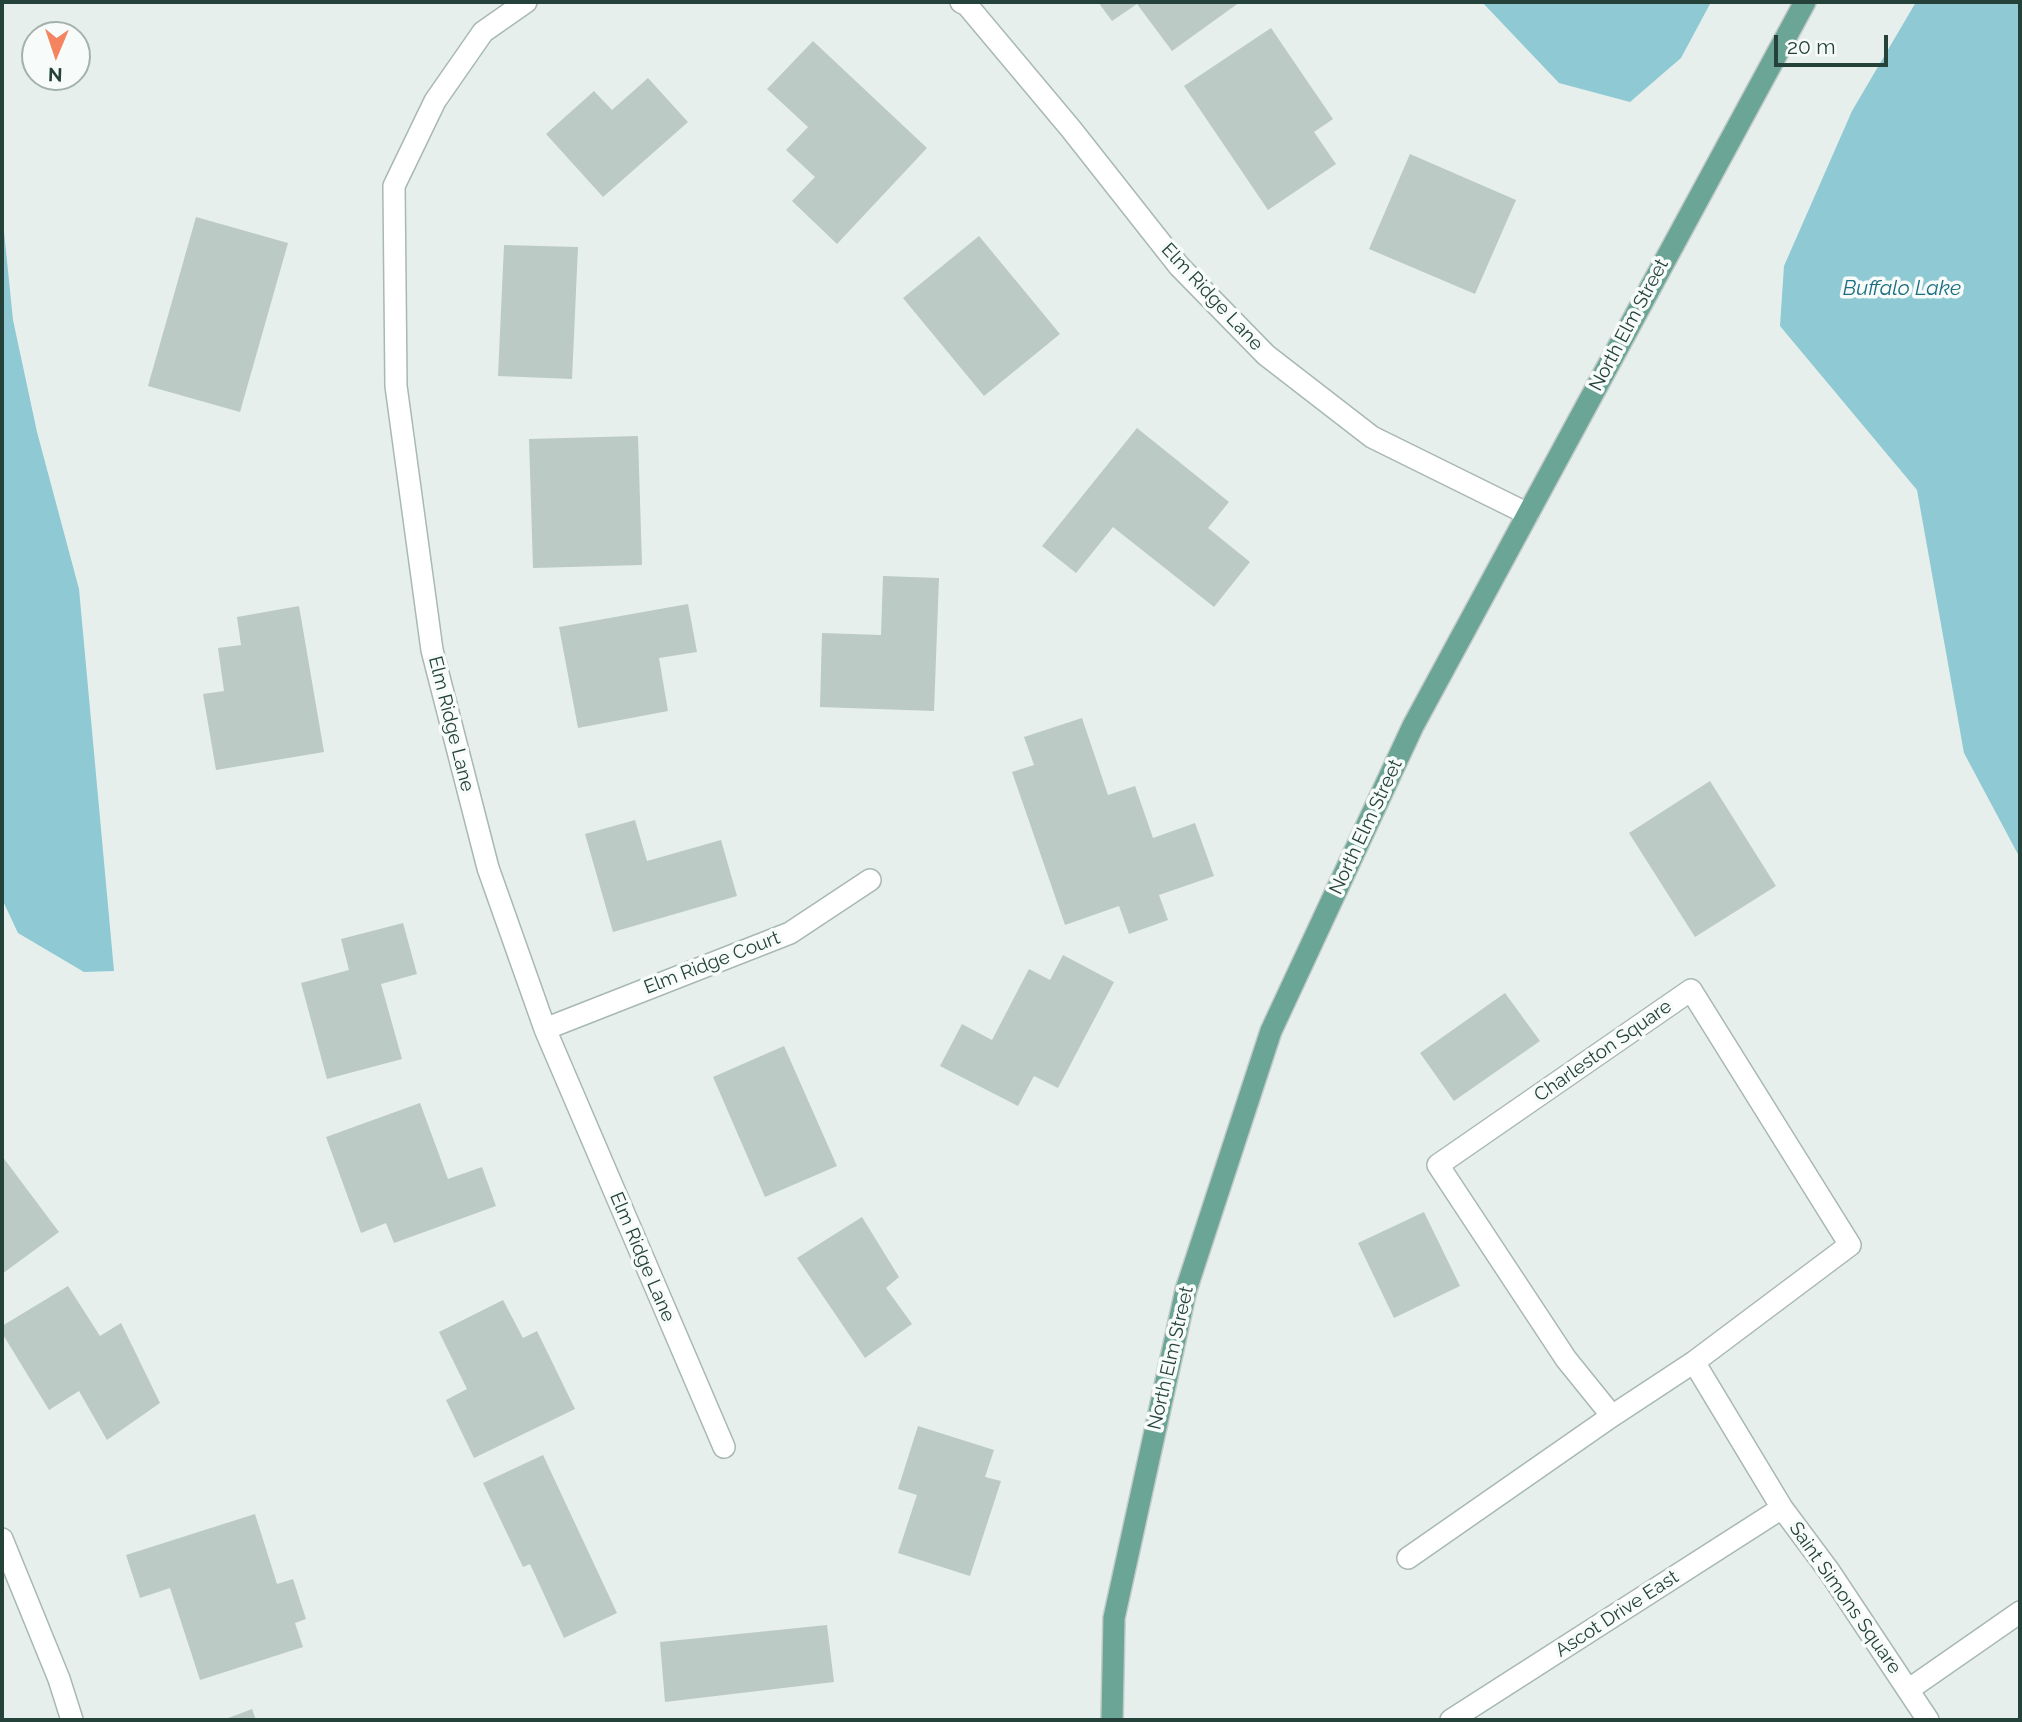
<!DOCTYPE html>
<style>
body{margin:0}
#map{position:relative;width:2022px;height:1722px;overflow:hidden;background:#e6efeb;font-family:Raleway,sans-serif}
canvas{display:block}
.frame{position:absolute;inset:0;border:4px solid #24423a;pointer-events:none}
.north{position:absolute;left:21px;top:21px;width:70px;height:70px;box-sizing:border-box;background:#f7fbf9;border:2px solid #a3b1ad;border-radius:50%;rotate:182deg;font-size:19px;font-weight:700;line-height:28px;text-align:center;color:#24423a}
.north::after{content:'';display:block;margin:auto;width:24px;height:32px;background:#f4845f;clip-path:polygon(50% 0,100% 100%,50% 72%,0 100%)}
.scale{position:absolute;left:1774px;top:35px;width:114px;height:32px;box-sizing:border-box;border:4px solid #24423a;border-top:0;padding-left:9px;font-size:21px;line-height:24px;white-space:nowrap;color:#24423a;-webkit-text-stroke:5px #f7fbf9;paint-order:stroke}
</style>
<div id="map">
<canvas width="2022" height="1722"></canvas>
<div class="frame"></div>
<div class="north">N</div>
<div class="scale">20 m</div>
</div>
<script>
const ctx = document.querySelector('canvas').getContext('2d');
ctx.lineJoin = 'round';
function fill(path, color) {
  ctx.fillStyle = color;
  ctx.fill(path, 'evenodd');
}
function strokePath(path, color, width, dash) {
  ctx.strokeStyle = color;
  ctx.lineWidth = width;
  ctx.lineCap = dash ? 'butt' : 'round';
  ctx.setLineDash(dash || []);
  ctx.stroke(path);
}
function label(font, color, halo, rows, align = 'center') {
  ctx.font = font + ' Raleway,sans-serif';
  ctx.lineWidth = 7;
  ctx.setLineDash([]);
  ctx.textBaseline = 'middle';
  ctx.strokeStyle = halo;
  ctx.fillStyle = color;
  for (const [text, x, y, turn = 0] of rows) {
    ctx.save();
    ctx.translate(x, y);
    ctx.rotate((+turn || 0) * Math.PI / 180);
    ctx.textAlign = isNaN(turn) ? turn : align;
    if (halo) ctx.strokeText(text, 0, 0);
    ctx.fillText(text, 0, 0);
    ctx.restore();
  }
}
fill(new Path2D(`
 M1482,2H1711L1681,58L1630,102L1559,83Z
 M1916,2H2020V858L1964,753L1917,490L1780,326L1784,266L1852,111Z
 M2,212L13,320L37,432L79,589L114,971L84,972L18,933L2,899Z`), '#8ec9d4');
fill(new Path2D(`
 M1098,2H1240L1172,51L1137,4L1112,21Z
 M1271,28L1333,119L1314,132L1336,164L1268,210L1184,86Z
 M813,41L927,148L837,244L792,201L815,177L786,150L808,127L767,89Z
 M648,78L688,122L603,197L546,134L594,91L612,110Z
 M1410,154L1516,200L1475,294L1369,249Z
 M196,217L288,243L240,412L148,386Z
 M979,236L1060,334L984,396L903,298Z
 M504,245L578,247L572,379L498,376Z
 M1137,428L1229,502L1208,528L1250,562L1214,607L1113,527L1076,573L1042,546Z
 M638,436L642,565L533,568L529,439Z
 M883,576L939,578L934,711L820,707L822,633L881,635Z
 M688,604L697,652L659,658L668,711L578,728L559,627Z
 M299,606L324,752L216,770L203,694L224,691L218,648L241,645L237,617Z
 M1082,718L1108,795L1135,786L1153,838L1195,823L1214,876L1159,895L1168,920L1129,934L1119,906L1065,925L1012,772L1034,765L1024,737Z
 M1710,781L1776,886L1695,937L1629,833Z
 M635,820L647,861L721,840L737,896L613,932L585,834Z
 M403,923L417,974L381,984L402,1059L327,1079L301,983L349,970L341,939Z
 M1063,955L1114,982L1058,1088L1034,1076L1018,1106L940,1066L962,1024L992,1040L1029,969L1050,980Z
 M1505,993L1540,1041L1454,1101L1420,1053Z
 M784,1046L837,1166L765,1197L713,1077Z
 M420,1103L448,1179L482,1167L496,1206L394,1243L386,1223L361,1233L326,1137Z
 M2,1156L59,1232L2,1274Z
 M1424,1212L1460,1286L1394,1318L1358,1243Z
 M862,1217L899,1277L886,1288L912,1324L865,1358L797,1258Z
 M68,1286L100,1336L121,1323L160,1403L107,1440L79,1391L49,1410L2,1333V1326Z
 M503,1300L523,1338L537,1331L575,1409L474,1458L446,1400L467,1389L439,1332Z
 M918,1426L994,1450L985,1477L1001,1481L970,1576L898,1553L917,1495L898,1489Z
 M543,1455L617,1613L564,1638L530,1564L523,1567L483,1483Z
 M255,1514L277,1584L293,1579L306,1619L295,1623L303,1647L200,1680L170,1588L140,1598L126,1555Z
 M827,1625L834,1682L665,1702L660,1642Z
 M252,1709L256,1720H223Z`), '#bbcac4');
const minor = new Path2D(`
 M526,2L483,32L435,101L394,186L396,386L432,650L488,868L545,1029L724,1447
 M961,2L967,5L1071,129L1179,266L1266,355L1372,437L1528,514
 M1691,990L1850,1245L1694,1362L1612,1416L1566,1359L1438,1165Z
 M545,1029L790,933L870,880
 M1694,1362L1782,1508L1829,1571L1908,1690
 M2,1539L59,1679L72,1720
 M1408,1558L1612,1416
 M1451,1720L1782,1508
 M1928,1720L1908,1690L2020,1612`);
const major = new Path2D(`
 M1112,1720L1114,1618L1186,1290L1271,1031L1413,726L1805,2`);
strokePath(minor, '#a8b8b2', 24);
strokePath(major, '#c2cac8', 24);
strokePath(minor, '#fff', 21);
strokePath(major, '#6aa596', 21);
label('19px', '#24423a', '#f7fbf9', [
 ["Elm Ridge Lane",1212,297,47],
 ["North Elm Street",1629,325,-62],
 ["Elm Ridge Lane",451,724,76],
 ["North Elm Street",1366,827,-65],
 ["Elm Ridge Court",712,963,-21],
 ["Charleston Square",1603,1051,-35],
 ["Elm Ridge Lane",642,1257,67],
 ["North Elm Street",1171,1358,-77],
 ["Saint Simons Square",1845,1598,55],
 ["Ascot Drive East",1617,1614,-33]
]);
label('italic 21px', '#1c6f80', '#f7fbf9', [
 ["Buffalo Lake",1902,289]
]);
</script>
